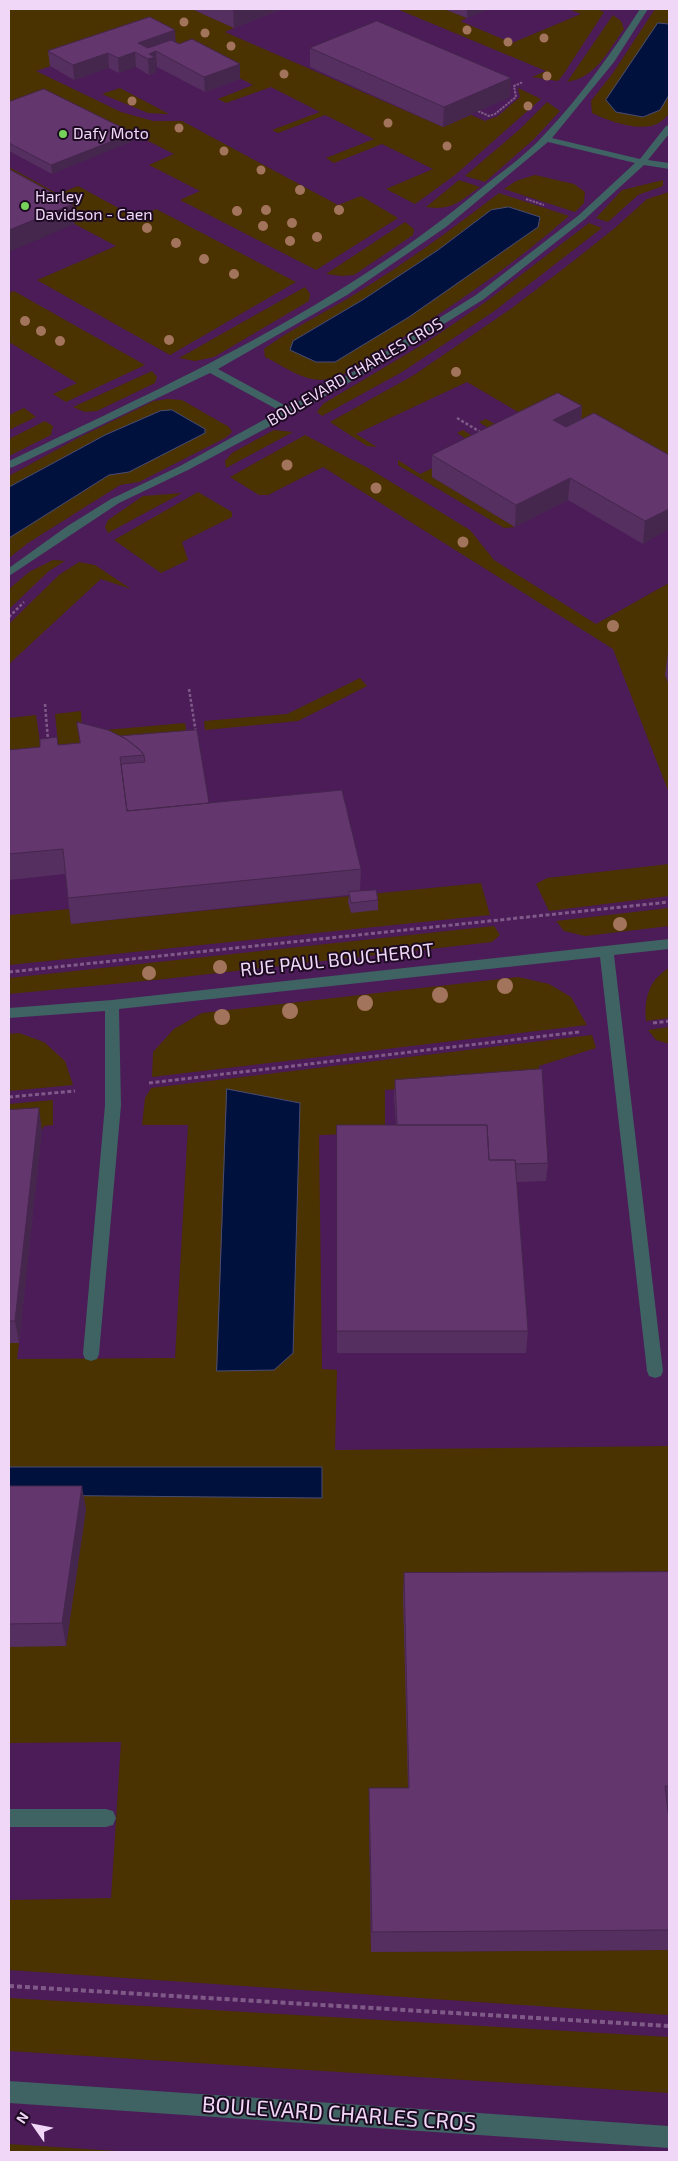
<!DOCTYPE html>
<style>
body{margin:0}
#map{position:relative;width:678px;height:2161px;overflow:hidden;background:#3f1449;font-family:"Exo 2",sans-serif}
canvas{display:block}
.frame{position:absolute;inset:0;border:10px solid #f0d7f7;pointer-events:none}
.north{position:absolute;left:10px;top:2101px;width:50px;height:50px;-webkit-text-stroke:4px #1c0a21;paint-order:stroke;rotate:303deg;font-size:14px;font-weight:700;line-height:20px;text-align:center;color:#f0d7f7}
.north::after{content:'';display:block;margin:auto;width:18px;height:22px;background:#f0d7f7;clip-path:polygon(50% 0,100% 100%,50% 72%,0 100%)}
</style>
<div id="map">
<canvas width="678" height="2161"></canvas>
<div class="frame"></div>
<div class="north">N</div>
</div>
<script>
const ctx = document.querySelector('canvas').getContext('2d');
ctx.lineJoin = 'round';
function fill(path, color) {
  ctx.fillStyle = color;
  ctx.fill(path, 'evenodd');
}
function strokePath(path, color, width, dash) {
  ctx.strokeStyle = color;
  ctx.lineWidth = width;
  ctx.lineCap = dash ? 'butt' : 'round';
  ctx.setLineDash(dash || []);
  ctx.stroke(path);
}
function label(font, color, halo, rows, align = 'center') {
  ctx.font = font + ' "Exo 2",sans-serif';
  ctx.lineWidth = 4;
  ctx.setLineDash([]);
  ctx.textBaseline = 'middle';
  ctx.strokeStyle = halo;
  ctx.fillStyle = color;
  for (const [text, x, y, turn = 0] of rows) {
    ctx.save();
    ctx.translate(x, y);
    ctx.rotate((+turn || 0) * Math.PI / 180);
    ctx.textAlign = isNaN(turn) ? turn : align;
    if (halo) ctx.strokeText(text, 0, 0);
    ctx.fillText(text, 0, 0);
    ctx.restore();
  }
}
fill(new Path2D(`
 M9,9H669V2152H9Z`), '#4b1c57');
fill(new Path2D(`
 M9,9H192L234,28L225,32L443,127L471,115L485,121L498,116L520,97L518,88L541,99L455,175L415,204L386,189L433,169L382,144L334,163L326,158L374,139L325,115L278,133L272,130L320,112L271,87L226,103L218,99L253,85L151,32L36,71L121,112L153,121H182L338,205L361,196L398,218L316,270L180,200L200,191L149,165L174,154L111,122L102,126L9,111Z
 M397,9H444L467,18L460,21L512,43L581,14L569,9H597L604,12L563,75L558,81L532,77L546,71Z
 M655,9H669V114C666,117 661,122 657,124C639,132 608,121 592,113L591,101L613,73Z
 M613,15L621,21L624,29C607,52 597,77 567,82Z
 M120,88L169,114L148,113L102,94Z
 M547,102L560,111L534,139L485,182L465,176L519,130Z
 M9,167L58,194L78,186L137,218L156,209L296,282L170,355L37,280L116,246L9,189Z
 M535,175L574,184L585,192L584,203L575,212L504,189L516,181Z
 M459,180L480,187C460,201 452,211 426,207Z
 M663,180V186L638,195L608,222L596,218L622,190Z
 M669,192V478L507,440L479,422L486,419L507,431L530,419L467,382L356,434L377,447L367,446L330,422L414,375L512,308L567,266L615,228L647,199Z
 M499,193L569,216C514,264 453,306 391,345C370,358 346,379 321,380C301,380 282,365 265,357L264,349C291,329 322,314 352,296C403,265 451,230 499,193Z
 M405,222L414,229L413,235L354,275L342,276L326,274Z
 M589,223L602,228L493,312L402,372L322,416L317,412L323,404L427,342L487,301Z
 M305,287L310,294L309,301L214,357L195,361L179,358Z
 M14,291L145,365L66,402L53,394L77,383L9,342V293Z
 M152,371L157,377L155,383L97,411L85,412L73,407Z
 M168,399L182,400L229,427L232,432L225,438L139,482L120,485L28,543L9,558V476L78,438L154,401Z
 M24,408L36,417L9,430V415Z
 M45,421L53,426L51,435L9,456V439Z
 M274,430L293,432L226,468L225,461L232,453Z
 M463,430L490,447L432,477L515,527L504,528L398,465V460L420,474L478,446L457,433Z
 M305,435L368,468L470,530L494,560L596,624L669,583V674L665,675L669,685V793L613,649L323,467L268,495H259L230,477Z
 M198,492L232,512V517L182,542L188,560L161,573L114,540Z
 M182,493L108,533L105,527L108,520L143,496Z
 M53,560L65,561L49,571L9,609V589L29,572Z
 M79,562L95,565L131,589L101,579L9,664V624L59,575Z
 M360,678L367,686L298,721L205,730L204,721L287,714Z
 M81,711L82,732L185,723L190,749L60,762L55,714Z
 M36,715L43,764L9,775V718Z
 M669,864V896L549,911L536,884L547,878Z
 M481,883L490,915L9,965V890L10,915L69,909L71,924Z
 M669,908V926L585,936L564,931L556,921Z
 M494,926L500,935L492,942L165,979L9,994V978Z
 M669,968V1018L646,1021C644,998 649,980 669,968Z
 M518,977L549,984L571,997L587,1025L152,1077L153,1052L174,1029L202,1013Z
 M669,1027V1044L656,1040L648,1030Z
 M19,1033L44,1042L65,1061L73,1085L9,1091V1034Z
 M592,1035L596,1048L539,1066V1077L385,1090V1133L319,1135L322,1369L337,1370L335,1450L669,1446V1595L408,1810H369L371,1952L669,1950V2015L9,1970V1900L111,1898L121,1742L9,1743V1343H19L17,1359L175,1358L188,1125H142L145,1098L151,1088Z
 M53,1100V1125L44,1126L42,1130L9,1133V1104Z
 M9,1998L669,2037V2093L9,2051Z
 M9,2144L131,2152H9Z`), '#4b3201');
const water = new Path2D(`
 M658,23L669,24V95L660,110L643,117L616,112L606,100Z
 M509,207L540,217L538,227L409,317L335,362H316L290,350L293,341L364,299L438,250L491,210Z
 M172,410L205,429V433L129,472L109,475L9,538V487L105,435L160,411Z
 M227,1089L300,1103L293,1353L274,1370L217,1371Z
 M9,1467H322V1498L9,1495Z`);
fill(water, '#00113d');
strokePath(water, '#484c75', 1);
strokePath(new Path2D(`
 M478,111L489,116L495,114L516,97L514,86L523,82
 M526,199L544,205`), '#7f5a88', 2, [2.5, 1]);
strokePath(new Path2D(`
 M457,418L482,433
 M9,617L24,602
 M189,689L196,733
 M45,704L48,740`), '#7f5a88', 2.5, [3, 2]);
strokePath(new Path2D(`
 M9,972L669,902
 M653,1023L669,1021
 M149,1083L579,1032
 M9,1097L75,1091`), '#7f5a88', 3, [4, 2.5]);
strokePath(new Path2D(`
 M9,1986L669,2026`), '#7f5a88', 4, [5, 3]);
fill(new Path2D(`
 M640,9H648L614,62L552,138L640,159L666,126L669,125V134L648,160L669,163V169L644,165L585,219L484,299L359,377L293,414L188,470L119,503L9,576V568L66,527L111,499L180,466L280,411L210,373L13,467L9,468V461C172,383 338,308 478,191C500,173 525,156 544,135C581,96 611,54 640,9ZM548,142L635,163L579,215L476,295L351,373L288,407L218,369L347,295L446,227Z
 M669,939V949L614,955L663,1371L661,1376L655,1378L649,1376L647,1371L600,957L119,1009L121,1105L99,1354L97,1359L91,1361L85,1359L83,1354L105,1105V1011L9,1018V1008L112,1000Z
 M9,1809H106L113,1811L116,1818L113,1825L106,1827H9Z
 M9,2081L669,2126V2148L9,2103Z`), '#3f6263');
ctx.fillStyle = '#a3745c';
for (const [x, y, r] of [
 [184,22,4.5],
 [467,30,4.5],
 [205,33,4.5],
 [544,38,4.5],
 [508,42,4.5],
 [231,46,4.5],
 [284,74,4.5],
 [547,76,4.5],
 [132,101,4.5],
 [528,106,4.5],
 [388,123,4.5],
 [179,128,4.5],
 [447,146,4.5],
 [224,151,4.5],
 [261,170,4.5],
 [300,190,5],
 [266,210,5],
 [339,210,5],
 [237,211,5],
 [292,223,5],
 [263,226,5],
 [147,228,5],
 [317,237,5],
 [290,241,5],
 [176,243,5],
 [204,259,5],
 [234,274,5],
 [25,321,5],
 [41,331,5],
 [169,340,5],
 [60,341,5],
 [456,372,5],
 [287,465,5.5],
 [376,488,5.5],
 [463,542,5.5],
 [613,626,6],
 [620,924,7],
 [220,967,7],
 [149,973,7],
 [505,986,8],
 [440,995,8],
 [365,1003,8],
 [290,1011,8],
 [222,1017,8]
]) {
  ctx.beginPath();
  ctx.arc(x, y, r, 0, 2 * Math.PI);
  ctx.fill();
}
fill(new Path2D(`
 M192,9H283L234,28Z
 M444,9H490L467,18Z
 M176,42L240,79L205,92L157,67H156V72L149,75L136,67L119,73L109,68L74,80L50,66L48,51Z
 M310,48L510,97L443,127L310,67Z
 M9,102L133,133V141L52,174L9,151Z
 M582,406L581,420L669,455V529L643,544L568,500L515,527L432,477V455Z
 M668,652H669V685L665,675Z
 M121,736L209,803L361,869L360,891L378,900V910L351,913L348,902L349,895L71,924L65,874L9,880V750L79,743Z
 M395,1080L548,1163L546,1181L517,1182L528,1331L526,1353H337V1125H396L394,1098Z
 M9,1110L42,1130L19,1343H9Z
 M9,1486L86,1509L66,1646L9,1647Z
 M669,1572V1808H668L669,1820V1950L371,1952L369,1810V1788H408L403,1596L404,1573Z`), '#552f5f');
fill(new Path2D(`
 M233,9H283L234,28Z
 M467,9H490L467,18Z
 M175,30L176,46L156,51L157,67H156V72L149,75L148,59L138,43Z
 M135,52L136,67L119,73L118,58Z
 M108,53L109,68L74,80L73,65Z
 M240,64V79L205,92L204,77Z
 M511,78L510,97L443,127L444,107Z
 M133,133V141L52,174L51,165Z
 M73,204L75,224L9,252V230Z
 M582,406L580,428L552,442L553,420Z
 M570,478L568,500L515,527L516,505Z
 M669,509V529L643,544L645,521Z
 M39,1108L42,1130L19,1343L15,1321Z
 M82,1486L86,1509L66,1646L62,1623Z`), '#45264d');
const building = new Path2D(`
 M150,17L175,30L138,43L148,48L171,40L179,44L192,39L240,64L204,77L156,51L149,54L155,57L148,59L135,52L118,58L108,53L73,65L48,51Z
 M377,21L511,78L444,107L310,48Z
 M44,89L133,133L51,165L9,143V102Z
 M9,169L73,204L9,230Z
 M558,393L582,406L553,420L566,427L594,413L669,455V509L645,521L570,478L516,505L432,455Z
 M77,722L108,730L126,739L139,749L144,755L120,757L127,811L342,790L361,869L68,898L63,849L9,854V750L40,747V739L57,737L58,745L80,743Z
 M197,730L209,803L127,811L121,764L145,762L144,755L139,749L126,739L121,736Z
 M376,890L378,900L351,903L349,892Z
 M542,1069L548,1163L516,1164L515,1160H489L487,1125H397L395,1080Z
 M39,1108L15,1321H9V1110Z
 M337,1125H487L489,1160H515L528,1331H337Z
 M9,1486H82L62,1623L9,1624Z
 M669,1572V1786H665L669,1820V1930L372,1932L369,1788H409L404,1573Z`);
fill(building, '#63376e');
strokePath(building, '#45264d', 1);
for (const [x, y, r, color] of [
 [63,134,5,"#76d25a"],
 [25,206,5,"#76d25a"]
]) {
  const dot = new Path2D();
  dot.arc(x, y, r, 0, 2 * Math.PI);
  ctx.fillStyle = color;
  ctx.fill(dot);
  strokePath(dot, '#1c0a21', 2);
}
label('16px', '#f0d7f7', '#1c0a21', [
 ["Dafy Moto",73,134],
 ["Harley",35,197],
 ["Davidson - Caen",35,215]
], 'left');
label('16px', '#f0d7f7', '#1c0a21', [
 ["BOULEVARD CHARLES CROS",355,372,-30]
]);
label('19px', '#f0d7f7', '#1c0a21', [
 ["RUE PAUL BOUCHEROT",337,960,-6]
]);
label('22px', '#f0d7f7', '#1c0a21', [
 ["BOULEVARD CHARLES CROS",339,2114,4]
]);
</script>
